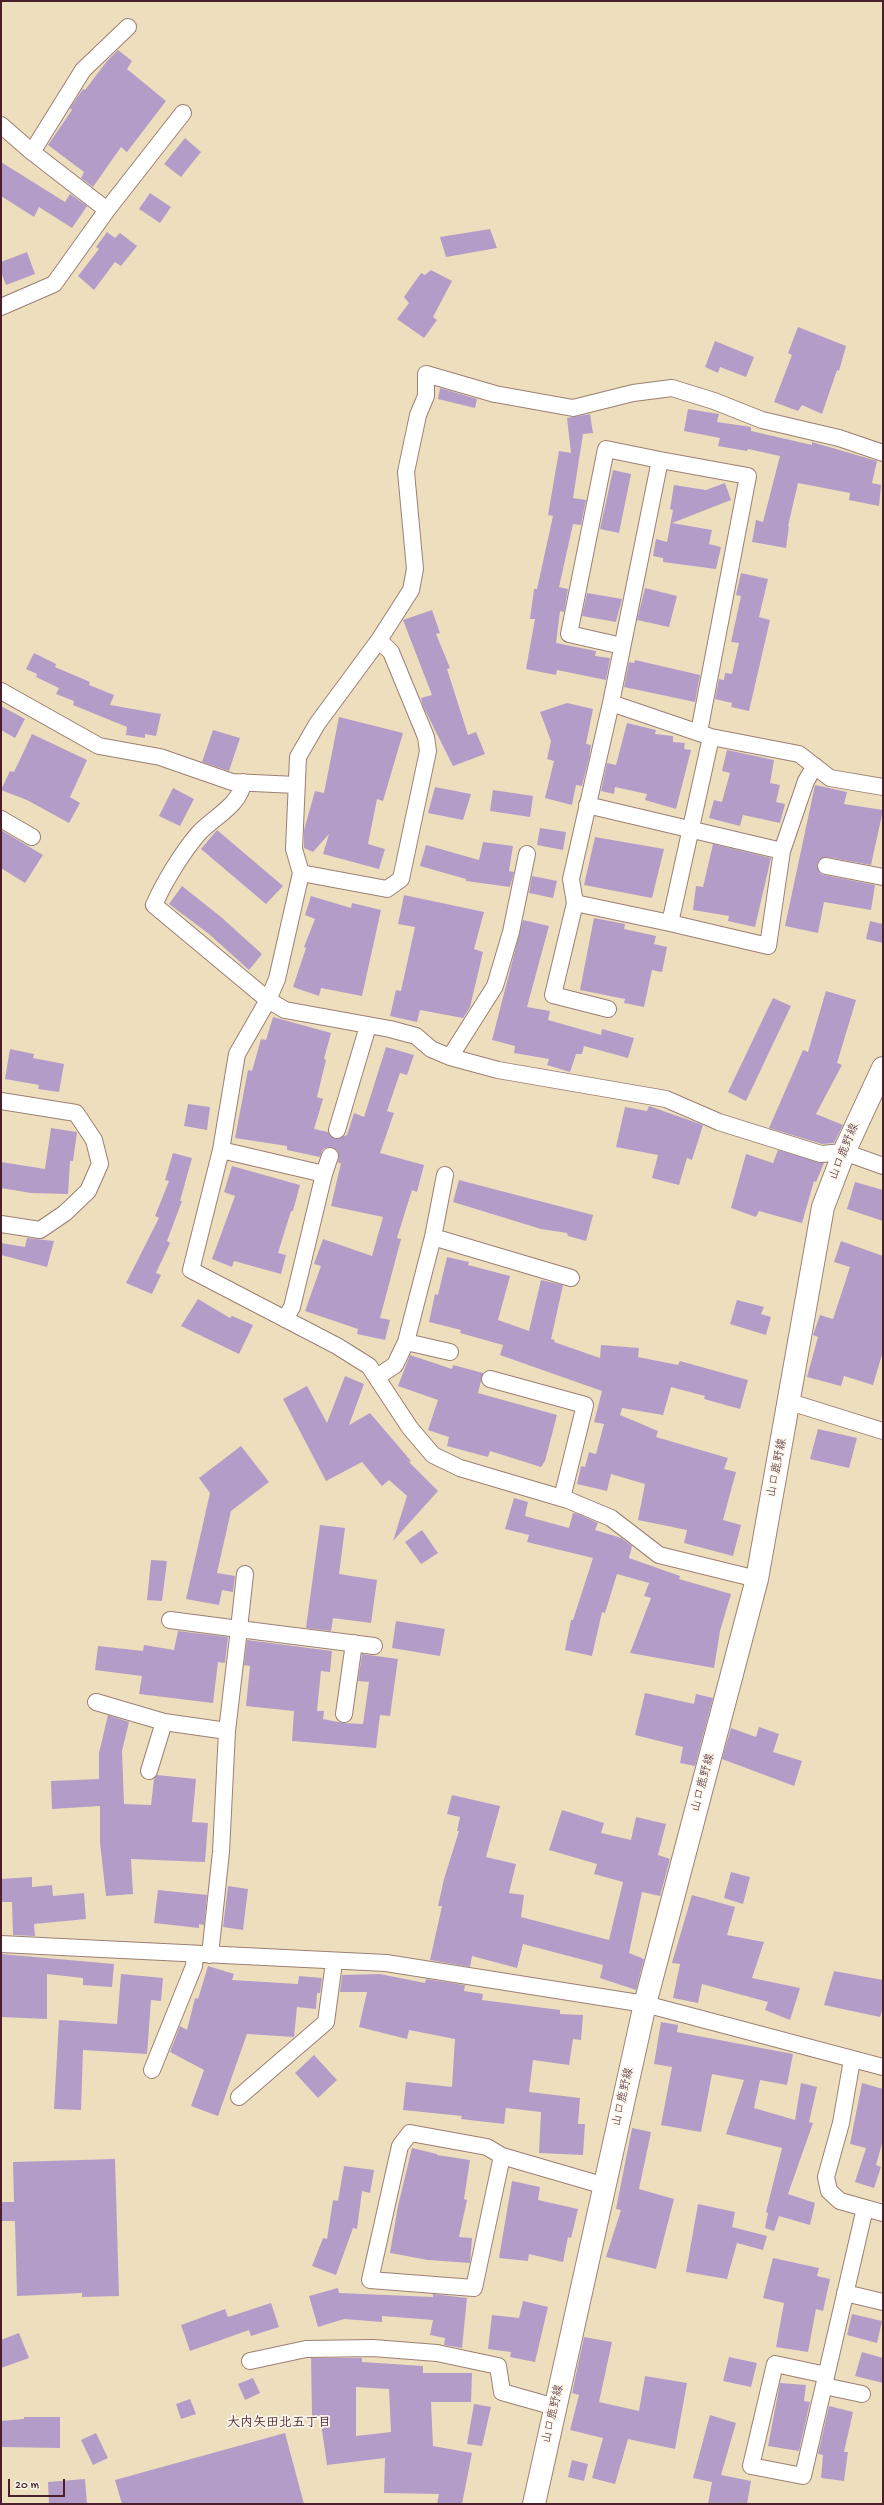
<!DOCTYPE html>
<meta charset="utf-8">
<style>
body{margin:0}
#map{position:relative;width:884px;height:2505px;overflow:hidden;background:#eddfbd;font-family:"Gochi Hand",sans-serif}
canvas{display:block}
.frame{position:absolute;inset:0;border:2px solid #4a1f2b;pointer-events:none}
.scale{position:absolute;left:8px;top:2479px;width:57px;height:18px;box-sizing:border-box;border:2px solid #4a1f2b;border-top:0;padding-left:5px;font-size:12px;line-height:14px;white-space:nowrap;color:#4a1f2b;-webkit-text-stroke:3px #fbf7ec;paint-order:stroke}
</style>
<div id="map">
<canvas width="884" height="2505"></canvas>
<div class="frame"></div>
<div class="scale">20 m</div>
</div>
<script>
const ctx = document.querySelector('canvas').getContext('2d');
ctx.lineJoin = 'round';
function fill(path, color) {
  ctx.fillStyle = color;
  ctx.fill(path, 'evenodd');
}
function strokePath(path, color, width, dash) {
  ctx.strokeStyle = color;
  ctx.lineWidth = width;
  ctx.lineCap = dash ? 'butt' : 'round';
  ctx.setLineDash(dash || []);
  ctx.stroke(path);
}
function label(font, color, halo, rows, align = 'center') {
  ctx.font = font + ' "Gochi Hand","Klee One",sans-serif';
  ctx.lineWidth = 3.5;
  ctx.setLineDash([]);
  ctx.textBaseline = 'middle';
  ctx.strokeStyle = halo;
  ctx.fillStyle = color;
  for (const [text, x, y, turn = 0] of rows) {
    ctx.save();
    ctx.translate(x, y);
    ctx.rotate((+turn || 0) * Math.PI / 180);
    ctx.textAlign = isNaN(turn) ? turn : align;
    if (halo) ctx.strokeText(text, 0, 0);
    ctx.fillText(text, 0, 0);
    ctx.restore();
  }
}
fill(new Path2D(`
 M118,50L132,61L127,69L166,101L127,152L121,147L93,187L81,178L84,172L48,145L72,110L70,108L83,89L85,90L107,61Z
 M185,138L201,152L181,177L164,164Z
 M1,162L65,202L70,194L87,206L72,228L39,207L34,217L1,196Z
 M150,193L171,207L160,223L139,209Z
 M490,229L497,248L446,257L440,237Z
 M107,232L115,238L120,233L137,246L121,266L115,262L94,290L78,276L99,249L96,247Z
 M27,252L35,274L6,285L1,272V262Z
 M431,270L452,281L433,317L437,320L424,338L397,319L409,303L404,297L421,273L425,275Z
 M798,327L846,346L839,371L837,370L822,414L802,405L798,411L774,402L792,355L788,353Z
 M715,341L754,357L746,377L720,367L718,373L705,367Z
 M440,388L477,399L475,408L438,399Z
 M688,409L719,414L717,422L751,427V431L812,445V442L877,461L872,483L881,485L879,506L849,500L850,493L798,483L788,526H789L786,548L752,542L756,520L763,522L780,456L748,449L747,451L718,446L720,438L684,431Z
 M590,414L593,433L583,434L573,498L586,500L581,525L573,524L559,587L568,589L564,612L560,611L556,643L596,651L595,656L610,658L606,680L557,670L556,675L526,669L535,619H530L534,589H537L553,516L548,515L559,451L571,453L567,418Z
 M613,470L631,474L619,533L600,529Z
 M725,483L731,500L672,523L712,530L709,544L721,547L716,569L663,562V558L653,556L656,539L667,542L673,510L670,509L674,485L706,490Z
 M741,573L768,579L759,617L770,620L749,711L731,707L732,703L715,699L719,679L724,680L725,673L732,674L739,643L731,642L741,596L736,595Z
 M645,588L677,596L669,627L637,620Z
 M587,593L622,599L616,622L582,616Z
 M432,610L440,633L436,634L450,668L447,669L468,735L476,732L485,754L453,766L423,706L421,698L432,695L403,620Z
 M34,653L56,664L55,667L90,682L89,685L114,695L110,705L161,714L156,736L145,734V738L126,735L127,727L73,705L74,701L56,694L59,688L36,677L37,674L26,669Z
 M635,660L700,675L695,702L624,687L629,662L634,663Z
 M567,703L593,709L586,744L591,745L589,758L582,786L576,785L572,805L545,798L554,761L547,759L551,741L540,712Z
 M1,706L25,719L15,738L1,730Z
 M339,717L403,733L383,801L377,799L368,844L385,849L379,869L323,854L329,834L313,852L304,848V830L315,791L324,793Z
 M627,723L656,730L655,734L673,736V742L685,743L684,749L691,750L676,809L645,800L647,794L615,787L614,794L601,791L607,763L616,765Z
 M213,730L240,738L229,771L202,762Z
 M32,734L87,760L70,797L80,803L69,823L27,800L1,790L10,771L14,772Z
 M727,750L774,760L770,783L780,785L776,802L785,804L780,823L743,815L740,826L709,818L714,800L722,802L730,773L722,771Z
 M815,785L847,792L844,804L883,810L871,865L827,857L819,860L817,865L820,873L824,875L875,885L871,910L824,902L818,933L785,926Z
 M435,787L471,794L463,820L428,813Z
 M173,788L194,799L180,826L159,816Z
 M493,790L533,796L530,817L490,811Z
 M540,828L566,832L563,850L537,845Z
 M1,830L43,855L25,883L1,868Z
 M217,830L283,886L266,904L201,849Z
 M595,837L664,849L652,898L584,885Z
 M483,842L513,846L509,871L514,872L510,887L466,881V879L420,866L426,845L479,860Z
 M713,844L771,858L755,927L728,921L729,916L693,910L696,886L703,887Z
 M532,876L557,881L553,898L529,893Z
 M182,886L221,917L262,954L249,970L209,934L169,904Z
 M404,895L484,912L474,949L483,952L470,1007L463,1018L420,1010L417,1022L390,1016L396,990L401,991L415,927L398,924Z
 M311,896L351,908L352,903L381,910L362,996L321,988L319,996L293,987L306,948L304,947L315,919L305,915Z
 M594,918L625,924L624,929L656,936L654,944L667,947L662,972L652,970L644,1007L624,1003L625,999L580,990Z
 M523,920L549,926L527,1007L550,1011L548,1020L601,1035L602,1029L634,1038L628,1058L584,1046L582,1054H576L570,1072L547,1065L549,1059L514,1053L515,1046L492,1040Z
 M870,921L883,924V943L866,939Z
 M826,991L856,1000L837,1063L842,1065L816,1114L843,1125L834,1143L822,1144L769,1128L803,1050L808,1052Z
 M773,998L791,1006L746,1101L728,1092Z
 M273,1017L331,1033L324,1059L326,1060L317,1097L323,1099L314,1129L328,1132L335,1139L347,1135L354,1113L364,1117L386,1047L414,1055L407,1075L400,1073L387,1111L394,1113L380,1153L424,1165L417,1192L412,1190L397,1238L401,1239L380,1318L390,1320L385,1340L357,1334L358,1329L305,1311L321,1266L314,1264L323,1239L372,1256L383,1217L331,1206L341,1163H338L339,1154L337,1150L328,1147L323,1149L320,1157L287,1150V1146L235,1138L248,1070L252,1071L261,1039L266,1040Z
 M10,1049L34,1054L33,1058L64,1064L59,1092L38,1089L39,1085L5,1079Z
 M188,1104L210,1107L207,1130L184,1126Z
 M649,1106L703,1125L692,1160L687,1158L679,1185L652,1178L658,1155L616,1147L625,1107L647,1111Z
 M51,1128L77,1132L73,1161H70L68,1194L31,1193L1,1188V1162L45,1169Z
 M778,1150L824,1163L816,1182L814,1181L802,1223L759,1211L756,1217L731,1208L746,1154L773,1163Z
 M173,1153L192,1158L180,1201H182L167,1241L170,1243L156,1273L161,1275L152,1294L126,1283L159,1218L155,1216L169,1181L165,1180Z
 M232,1166L300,1185L293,1211H291L278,1253L286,1255L281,1274L234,1261L232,1267L212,1259L235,1196L224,1192Z
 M459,1180L593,1215L586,1241L568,1236L567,1233L541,1229L453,1202Z
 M855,1182L883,1190V1221L847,1209Z
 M27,1238L54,1241L47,1267L1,1255V1243L25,1247Z
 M841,1241L883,1256V1351L873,1385L844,1376L841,1386L807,1377L818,1337L813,1335L820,1315L833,1319L850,1267L834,1262Z
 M447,1257L469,1262L468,1265L510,1276L498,1320L529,1331L541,1280L563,1285L551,1339L555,1340L554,1342L600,1358L601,1345L639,1348L638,1357L678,1365L680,1361L748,1380L740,1409L704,1399L705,1396L671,1387L663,1415L622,1408L620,1415L658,1431L656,1437L728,1458L724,1469L736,1472L723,1520L741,1525L733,1556L684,1543L687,1530L638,1520L645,1484L611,1474L607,1491L577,1484L581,1466L585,1467L589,1452L596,1454L604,1424L594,1422L602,1391L500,1355L503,1345L460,1333L461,1330L429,1322L435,1294L438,1295Z
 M198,1299L230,1318L232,1316L253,1325L239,1354L181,1326Z
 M737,1300L764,1307L761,1314L771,1317L766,1335L730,1324Z
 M410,1355L452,1369L453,1365L483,1373L478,1393L557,1415L545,1461L541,1467L490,1451L488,1457L447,1446L449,1437L428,1430L438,1400L398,1386Z
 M345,1376L364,1384L349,1425L370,1413L411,1461L409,1462L438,1491L393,1541L407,1496L389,1480L382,1486L362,1462L326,1481L283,1399L307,1386L327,1423Z
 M818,1429L857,1438L849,1468L810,1459Z
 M241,1446L269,1482L231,1511L217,1573L235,1576L233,1592L222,1590L219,1605L186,1599L210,1493L199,1478Z
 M514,1498L528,1502L525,1516L569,1528L573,1513L578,1514L598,1523L595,1530L621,1538L632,1546L629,1558L680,1576L679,1579L731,1594L720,1631L714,1668L630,1653L651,1598L644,1596L649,1583L617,1574L605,1613L602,1612L592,1656L565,1650L571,1620H573L593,1558L527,1542L529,1535L505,1529Z
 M320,1525L345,1528L339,1574L377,1580L371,1623L333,1618L331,1631L306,1628Z
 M422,1530L438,1553L421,1564L405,1542Z
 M151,1560L167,1561L162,1601L147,1600Z
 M396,1621L445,1629L440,1656L392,1648Z
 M178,1631L228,1637L225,1663L218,1662L213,1703L139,1694L142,1676L95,1670L98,1646L143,1651L144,1645L174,1650Z
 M247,1640L332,1651L330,1672L321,1671L317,1711H324L323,1719L343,1723L363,1724L369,1682L358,1681L362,1654L398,1659L390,1716L380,1715L376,1748L292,1741L294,1711L246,1706L250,1666L244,1665Z
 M645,1693L694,1704L696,1694L713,1698L695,1766L680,1763L683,1747L635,1735Z
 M108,1715L129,1722L122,1751L124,1804L151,1805L154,1779L157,1775L196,1779L192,1822L208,1823L205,1862L131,1859L133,1894L106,1896L100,1843V1806L52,1809L51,1781L99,1779V1753Z
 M759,1727L779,1734L773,1752L802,1761L794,1786L722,1759L731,1728L756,1737Z
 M452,1795L500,1806L486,1857L516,1864L509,1893L524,1895L521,1917L609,1940L623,1882L594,1874L597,1864L549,1850L562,1810L604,1823L601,1833L631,1840L636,1817L666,1824L658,1855L670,1859L660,1896L642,1892L629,1953L644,1959L636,1990L600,1978L603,1965L523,1944L517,1968L472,1956L470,1967L430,1960L442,1906H438L444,1879L459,1831H457L460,1817L447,1814Z
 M731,1872L750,1877L743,1904L724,1898Z
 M32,1877V1887L52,1885L53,1896L84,1893L86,1919L34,1924L35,1936L13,1935L12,1902H1V1879Z
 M228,1886L248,1889L243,1930L223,1927Z
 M158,1890L207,1895L204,1925L199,1924V1928L154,1923Z
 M692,1895L735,1907L727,1935L764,1942L752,1978L800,1988L790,2020L765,2010L768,2002L702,1984L698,2003L673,1998L680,1964L672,1963Z
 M1,1954L114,1964L112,1987L83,1985V1978L47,1974V2019L1,2017Z
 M208,1966L234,1974L232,1980L298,1984L299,1976L322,1978L320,1993H317L316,2009L297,2007L294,2037L247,2034L218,2116L191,2106L204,2070L170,2052L180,2026L187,2030L195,1998L198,1999Z
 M834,1971L883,1980V2007L880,2017L824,2005Z
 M121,1974L163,1978L161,2001L151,2000L147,2054L83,2050L81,2110L54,2109L59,2020L117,2024Z
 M380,1974L425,1983L426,1979L465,1985L464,1991L483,1994L482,2000L560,2010V2014L583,2015L581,2040L573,2039L569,2065L533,2060L529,2092L580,2098L578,2124H585L583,2155L539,2153L541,2112L506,2108L504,2124L461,2119L462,2116L403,2110L406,2082L452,2087L455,2039L409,2030L407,2039L359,2027L367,1992H340L342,1975Z
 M661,2022L678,2025L677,2032L793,2054L787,2085L760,2080L754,2108L795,2120L801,2083L817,2087L809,2122L813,2123L788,2194L815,2203L810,2225L779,2216L774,2231L765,2228L768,2213L766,2212L782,2148L726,2134L744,2080L712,2074L701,2132L661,2125L672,2067L654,2064Z
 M314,2055L337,2080L318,2098L295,2073Z
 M862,2083L883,2089V2140L876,2165L881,2167L874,2188L855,2182L866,2148L850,2144Z
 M632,2128L651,2132L639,2189L674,2199L656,2269L606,2257L621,2210L616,2209Z
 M412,2148L437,2154V2155L470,2160L464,2199L467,2200L459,2237L472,2238L470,2263L428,2260L390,2253L398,2206Z
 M115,2159L119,2296L82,2297V2293L17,2296L15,2221H1V2202H14L13,2162Z
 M344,2166L374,2170L370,2193L362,2191L357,2229L353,2228L336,2275L312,2266L323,2238L327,2239L333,2200L338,2201Z
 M512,2181L540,2187L538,2200L578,2209L571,2238L568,2237L563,2262L529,2254L528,2261L499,2258Z
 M698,2204L735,2212L732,2227L767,2236L763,2250L737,2243L727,2279L686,2272Z
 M773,2258L819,2268L817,2276L830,2279L823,2311L816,2309L808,2352L776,2347L784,2303L763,2298Z
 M338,2288L339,2293L433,2297V2294L467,2298L462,2348L444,2345L445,2338L430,2335L433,2320L382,2316V2322L344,2319L318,2327L309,2296Z
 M523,2301L548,2307L535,2362L510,2357L511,2352L488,2349L492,2315L519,2318Z
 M271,2303L279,2327L251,2336L249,2330L190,2351L181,2325L225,2309L228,2317Z
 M852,2314L882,2321L877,2343L847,2335Z
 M19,2333L29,2358L1,2368V2340Z
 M584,2337L612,2342L599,2402L639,2411L645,2376L687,2383L675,2449L628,2439L615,2484L592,2478L603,2438L570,2430L579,2395L572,2393Z
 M862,2352L883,2358V2383L855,2376Z
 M729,2357L757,2363L751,2387L723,2381Z
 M311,2358H362V2362L423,2366V2373H472L471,2402H431L433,2446L472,2453L462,2504H437L439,2494L384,2493L385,2458L327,2465L320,2416H312ZM356,2387L389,2389L391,2432L356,2436Z
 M253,2378L260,2393L245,2400L238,2384Z
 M780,2383L806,2385L804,2401L810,2402L799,2451L768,2446Z
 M190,2399L196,2414L181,2419L176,2404Z
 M474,2404L491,2407L482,2446L467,2444Z
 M829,2406L853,2412L844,2452H848L844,2481L821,2478L823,2455L818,2454Z
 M710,2415L736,2423L721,2475L751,2481L747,2504H708L712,2482L693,2478Z
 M24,2417H60V2448L1,2447V2421L24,2419Z
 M96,2433L108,2458L93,2465L81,2440Z
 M285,2433L304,2504H122L115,2480Z
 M572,2460L588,2464L584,2481L568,2477Z
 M85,2479L87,2504H49L48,2482Z`), '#b49cc9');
const minor = new Path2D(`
 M1,125L32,152L107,210
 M32,152L83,70L128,27
 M1,307L54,284L107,210L183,113
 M622,646L569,634L606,449L660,460
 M1,691L99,746L160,757L232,782L296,785
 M611,703L571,879L575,903L670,923L711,737
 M699,732L748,476L660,460L611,703L711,737L799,754L830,778L883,787
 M243,782C241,805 212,818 198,834C182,853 164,882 154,905L268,1000L285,1010L390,1029L416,1036L431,1049L450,1057L498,1070L666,1099L719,1122L821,1154L844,1152L883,1166
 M587,805L782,851L768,946L670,923
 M1,819L32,837
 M782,851L806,781L815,766
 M826,866L883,877
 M301,873L387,889L401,879L428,751L426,737L391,652L379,640
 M575,903L553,995L608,1009
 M450,1057L495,986L511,932L527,854
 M1,1101L76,1113L94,1140L100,1164L88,1191L65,1213L40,1230L1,1224
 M337,1130L368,1026
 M221,1150L324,1174L292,1307L285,1319
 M324,1174L330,1156
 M433,1237L571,1278
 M406,1342L450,1352
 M377,1377L395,1365L406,1342L433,1237L445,1175
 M490,1379L585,1405L562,1498
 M790,1402L883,1431
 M757,1579L659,1555L611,1518L568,1500L460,1468L433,1455L410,1428L369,1366L337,1346L191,1270L221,1150L237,1054L268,1000L277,979L301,873L294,849L298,757L317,724L379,640L411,590L415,569L406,472L418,415L426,396V374L495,394L573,408L633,393L672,388L714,401L762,420L839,438L883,453
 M170,1620L239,1629L245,1574
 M96,1702L164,1722L227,1731
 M344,1714L354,1643
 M149,1771L164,1722
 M1,1944L386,1963L645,2004L883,2067
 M210,1955L221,1852L227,1731L239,1629L374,1646
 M852,2060L841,2123L826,2177L829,2191L840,2201L883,2213
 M152,2070L194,1966L195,1954
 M239,2097L326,2022L334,1962
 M502,2156L474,2288L370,2280L400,2146L410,2133L487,2147L502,2156L605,2186
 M845,2293L883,2302
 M250,2361L306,2349L373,2348L437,2353L498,2366L502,2392L555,2407
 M826,2375L775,2364L751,2466L803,2476L865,2208
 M824,2386L862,2394`);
const primary = new Path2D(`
 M534,2504L645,2004L757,1579L823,1207L844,1152L883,1068`);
strokePath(minor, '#9c7f74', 18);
strokePath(primary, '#9c7f74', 24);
strokePath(minor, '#fff', 16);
strokePath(primary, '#fff', 22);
label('12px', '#4a1f2b', '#fbf7ec', [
 ["山口鹿野線",845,1152,-68],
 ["山口鹿野線",778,1468,-79],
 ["山口鹿野線",704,1783,-75],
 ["山口鹿野線",624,2097,-77],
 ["山口鹿野線",554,2414,-77]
]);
label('bold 13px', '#4a1f2b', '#fbf7ec', [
 ["大内矢田北五丁目",279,2424]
]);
</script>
